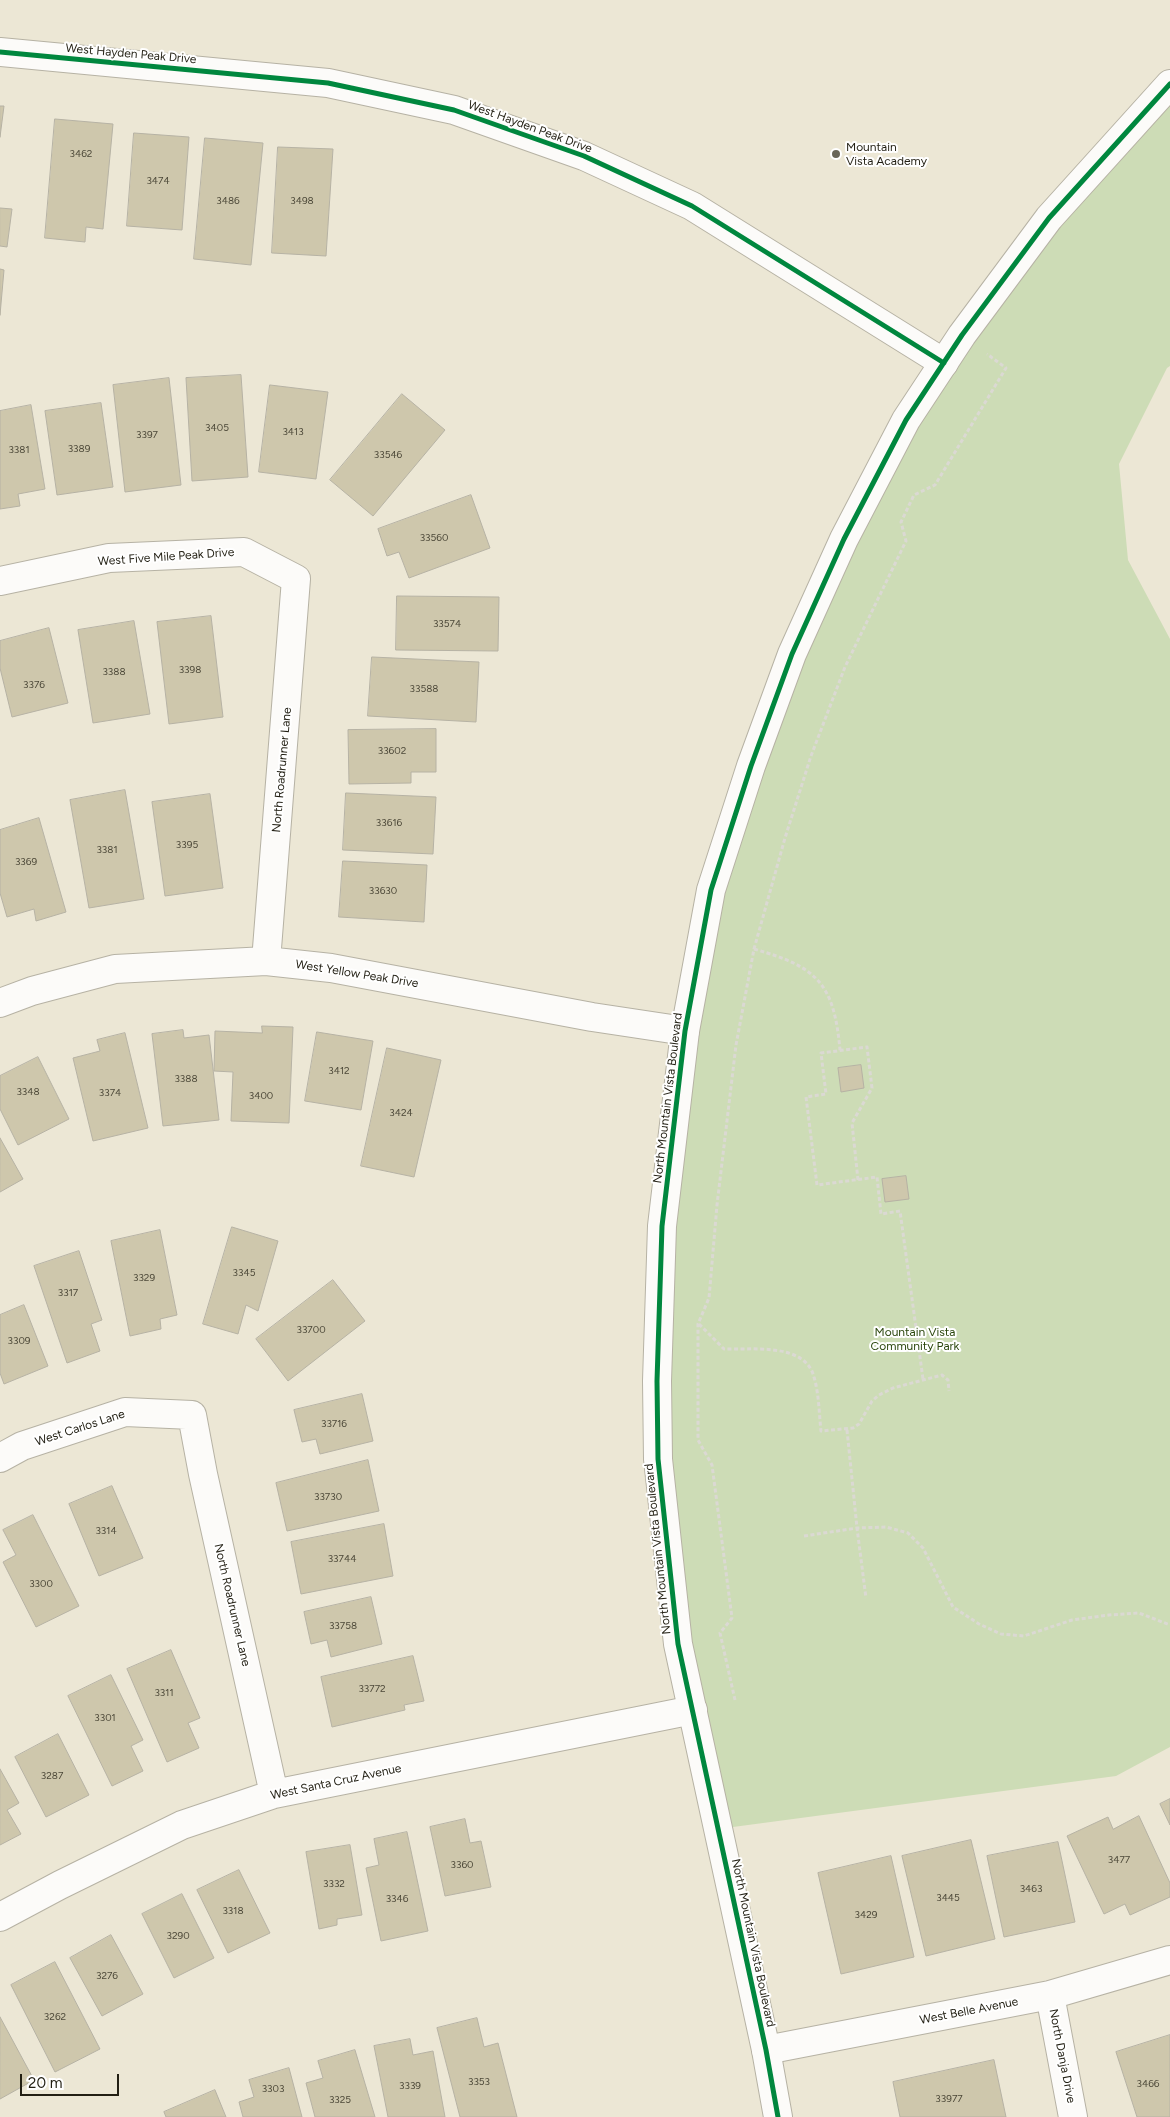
<!DOCTYPE html>
<style>
body{margin:0}
#map{position:relative;width:1170px;height:2117px;overflow:hidden;background:#ece7d5;font-family:Figtree,sans-serif}
canvas{display:block}
.scale{position:absolute;left:20px;top:2074px;width:99px;height:22px;box-sizing:border-box;border:2px solid #221f13;border-top:0;padding-left:6px;font-size:15px;line-height:18px;white-space:nowrap;color:#221f13;-webkit-text-stroke:4px #fff;paint-order:stroke}
</style>
<div id="map">
<canvas width="1170" height="2117"></canvas>
<div class="scale">20 m</div>
</div>
<script>
const ctx = document.querySelector('canvas').getContext('2d');
ctx.lineJoin = 'round';
function fill(path, color) {
  ctx.fillStyle = color;
  ctx.fill(path, 'evenodd');
}
function strokePath(path, color, width, dash) {
  ctx.strokeStyle = color;
  ctx.lineWidth = width;
  ctx.lineCap = dash ? 'butt' : 'round';
  ctx.setLineDash(dash || []);
  ctx.stroke(path);
}
function label(font, color, halo, rows, align = 'center') {
  ctx.font = font + ' Figtree,sans-serif';
  ctx.lineWidth = 4;
  ctx.setLineDash([]);
  ctx.textBaseline = 'middle';
  ctx.strokeStyle = halo;
  ctx.fillStyle = color;
  for (const [text, x, y, turn = 0] of rows) {
    ctx.save();
    ctx.translate(x, y);
    ctx.rotate((+turn || 0) * Math.PI / 180);
    ctx.textAlign = isNaN(turn) ? turn : align;
    if (halo) ctx.strokeText(text, 0, 0);
    ctx.fillText(text, 0, 0);
    ctx.restore();
  }
}
fill(new Path2D(`
 M1170,84V366L1167,368L1119,464L1128,560L1170,639V1747L1116,1776L718,1829L658,1459L685,1031L751,766L906,420Z`), '#cddcb6');
const building = new Path2D(`
 M0,106H4L0,137Z
 M55,119L113,124L103,229L86,227L85,242L45,238Z
 M134,133L189,137L182,230L127,226Z
 M205,138L263,143L251,265L194,259Z
 M278,147L333,149L326,256L272,253Z
 M0,208L12,209L7,247L0,246Z
 M0,269L4,270L0,315Z
 M241,375L248,477L192,481L186,378Z
 M169,378L181,485L125,492L113,385Z
 M270,385L328,392L316,479L259,472Z
 M402,394L445,430L373,516L330,480Z
 M101,403L113,487L57,495L45,411Z
 M31,405L45,489L18,494L20,506L0,509V411Z
 M471,495L490,548L409,578L399,552L387,556L378,529Z
 M397,596L499,597L498,651L396,650Z
 M211,616L223,717L169,724L157,622Z
 M134,621L150,714L93,723L78,630Z
 M49,628L68,703L12,717L0,668V641Z
 M372,657L479,662L476,722L368,716Z
 M436,729V772H411V783L349,784L348,730Z
 M125,790L144,899L89,908L70,800Z
 M346,793L436,797L433,854L343,850Z
 M210,794L223,888L165,896L152,802Z
 M39,818L66,912L36,921L34,909L7,917L0,893V830Z
 M343,861L427,865L424,922L339,917Z
 M262,1026L293,1027L289,1123L231,1121L233,1072L214,1071L215,1031L262,1033Z
 M183,1030L184,1038L209,1035L219,1120L163,1126L152,1034Z
 M317,1032L373,1041L361,1110L305,1101Z
 M125,1033L148,1128L93,1141L73,1058L100,1051L97,1040Z
 M387,1048L441,1060L414,1177L361,1166Z
 M38,1057L69,1119L18,1145L0,1109V1076Z
 M861,1065L864,1088L841,1092L838,1068Z
 M0,1138L23,1179L0,1192Z
 M906,1176L909,1199L885,1202L882,1179Z
 M232,1227L278,1241L258,1311L246,1305L238,1334L203,1324Z
 M160,1230L177,1315L160,1319L161,1329L130,1336L111,1241Z
 M79,1251L102,1320L91,1324L100,1351L67,1363L34,1266Z
 M333,1280L365,1321L288,1381L256,1339Z
 M24,1305L48,1366L4,1384L0,1373V1315Z
 M362,1394L373,1441L320,1454L316,1439L302,1442L294,1410Z
 M368,1460L379,1511L287,1531L276,1483Z
 M112,1486L143,1558L99,1576L69,1504Z
 M33,1515L79,1606L36,1627L3,1562L16,1555L3,1530Z
 M384,1524L393,1576L301,1594L291,1542Z
 M371,1597L382,1644L331,1657L327,1640L311,1644L304,1612Z
 M171,1650L200,1718L188,1723L199,1748L167,1762L127,1669Z
 M413,1656L424,1701L404,1705L405,1710L332,1727L321,1677Z
 M111,1675L143,1740L131,1746L143,1771L112,1786L68,1696Z
 M58,1734L89,1795L46,1817L15,1757Z
 M0,1769L19,1803L7,1810L21,1834L0,1845Z
 M1170,1799V1825L1160,1804Z
 M1139,1816L1170,1883V1897L1130,1915L1125,1904L1104,1914L1067,1836L1108,1817L1113,1829Z
 M465,1819L470,1843L481,1841L491,1887L445,1896L430,1827Z
 M407,1832L428,1931L381,1941L366,1868L379,1865L374,1839Z
 M971,1840L995,1939L926,1956L902,1856Z
 M1058,1842L1075,1922L1004,1937L987,1856Z
 M350,1845L362,1915L337,1919V1925L319,1929L306,1852Z
 M891,1856L914,1957L841,1974L818,1873Z
 M239,1870L270,1933L228,1953L197,1890Z
 M182,1894L214,1958L174,1978L142,1914Z
 M111,1935L143,1994L102,2016L70,1958Z
 M55,1962L100,2049L55,2072L11,1985Z
 M0,2017L34,2080L0,2099Z
 M477,2018L484,2047L498,2043L517,2117H460L437,2028Z
 M1170,2035V2117H1137L1116,2052Z
 M410,2039L413,2055L433,2051L445,2117H388L374,2046Z
 M355,2050L375,2117H315L306,2083L323,2078L318,2061Z
 M994,2060L1006,2117H900L893,2082Z
 M289,2068L302,2117H243L239,2102L254,2097L249,2080Z
 M215,2090L226,2117H166L164,2112Z`);
fill(building, '#cec7ac');
strokePath(building, '#b6b2a4', 1);
const street = new Path2D(`
 M0,52L328,83L454,110L584,156L692,206L944,363
 M0,581L109,558L244,552L296,579L266,961
 M0,1003L32,991L115,969L266,961L331,968L592,1017L685,1031
 M0,1458L22,1446L125,1412L192,1415L203,1474L274,1794
 M0,1917L60,1885L182,1825L274,1794L693,1710
 M1050,1995L1073,2117
 M766,2050L1050,1995L1170,1960`);
const secondary = new Path2D(`
 M778,2117L766,2050L678,1644L658,1459L657,1381L662,1226L685,1031L711,890L751,766L792,654L844,539L906,420L962,335L1049,218L1170,84`);
strokePath(street, '#b6b2a4', 30);
strokePath(secondary, '#b6b2a4', 30);
strokePath(new Path2D(`
 M754,949C818,967 834,984 840,1050
 M858,1180L852,1123L872,1088L867,1047L821,1053L826,1094L806,1097L817,1185L877,1177L881,1214L900,1211L923,1379
 M699,1324L724,1349C751,1350 805,1342 814,1377C819,1394 819,1413 821,1431L853,1428L859,1424L872,1401L879,1395L893,1388L942,1375L948,1380L949,1391
 M847,1430L857,1528L866,1598
 M804,1536L857,1528L886,1527L908,1533L923,1548L953,1607L979,1624L1001,1634L1024,1636L1072,1620L1109,1615L1139,1613L1170,1625
 M735,1700L720,1633L732,1618L712,1465L698,1440V1324L709,1298L717,1205L736,1045L754,949L785,838L811,756L845,667L906,541L901,522L914,495L935,485L1006,368L987,354`), '#dbd9d3', 3, [4, 2.5]);
strokePath(street, '#fcfbf9', 28);
strokePath(secondary, '#fcfbf9', 28);
strokePath(new Path2D(`
 M0,52L328,83L454,110L584,156L692,206L944,363
 M778,2117L766,2050L678,1644L658,1459L657,1381L662,1226L685,1031L711,890L751,766L792,654L844,539L906,420L962,335L1049,218L1170,84`), '#00873e', 5);
for (const [x, y, r, color] of [
 [836,154,5,"#696557"]
]) {
  const dot = new Path2D();
  dot.arc(x, y, r, 0, 2 * Math.PI);
  ctx.fillStyle = color;
  ctx.fill(dot);
  strokePath(dot, '#fff', 2);
}
label('10px', '#4d4939', null, [
 ["3462",81,154],
 ["3474",158,181],
 ["3486",228,201],
 ["3498",302,201],
 ["3405",217,428],
 ["3413",293,432],
 ["3397",147,435],
 ["3389",79,449],
 ["3381",19,450],
 ["33546",388,455],
 ["33560",434,538],
 ["33574",447,624],
 ["3398",190,670],
 ["3388",114,672],
 ["3376",34,685],
 ["33588",424,689],
 ["33602",392,751],
 ["33616",389,823],
 ["3395",187,845],
 ["3381",107,850],
 ["3369",26,862],
 ["33630",383,891],
 ["3412",339,1071],
 ["3388",186,1079],
 ["3348",28,1092],
 ["3374",110,1093],
 ["3400",261,1096],
 ["3424",401,1113],
 ["3345",244,1273],
 ["3329",144,1278],
 ["3317",68,1293],
 ["33700",311,1330],
 ["3309",19,1341],
 ["33716",334,1424],
 ["33730",328,1497],
 ["3314",106,1531],
 ["33744",342,1559],
 ["3300",41,1584],
 ["33758",343,1626],
 ["33772",372,1689],
 ["3311",164,1693],
 ["3301",105,1718],
 ["3287",52,1776],
 ["3477",1119,1860],
 ["3360",462,1865],
 ["3332",334,1884],
 ["3463",1031,1889],
 ["3445",948,1898],
 ["3346",397,1899],
 ["3318",233,1911],
 ["3429",866,1915],
 ["3290",178,1936],
 ["3276",107,1976],
 ["3262",55,2017],
 ["3353",479,2082],
 ["3466",1148,2084],
 ["3339",410,2086],
 ["3303",273,2089],
 ["33977",949,2099],
 ["3325",340,2100]
]);
label('12px', '#221f13', '#fff', [
 ["West Hayden Peak Drive",131,54,5],
 ["West Hayden Peak Drive",530,127,20],
 ["West Five Mile Peak Drive",166,557,-4],
 ["North Roadrunner Lane",282,770,-85],
 ["West Yellow Peak Drive",357,974,9],
 ["North Mountain Vista Boulevard",668,1098,-83],
 ["West Carlos Lane",80,1428,-18],
 ["North Mountain Vista Boulevard",658,1549,-96],
 ["North Roadrunner Lane",232,1605,77],
 ["West Santa Cruz Avenue",336,1782,-12],
 ["North Mountain Vista Boulevard",753,1943,78],
 ["West Belle Avenue",969,2011,-11],
 ["North Danja Drive",1062,2056,79]
]);
label('12px', '#221f13', '#fff', [
 ["Mountain",846,147],
 ["Vista Academy",846,161]
], 'left');
label('12px', '#2b470d', '#fff', [
 ["Mountain Vista",915,1332],
 ["Community Park",915,1346]
]);
</script>
